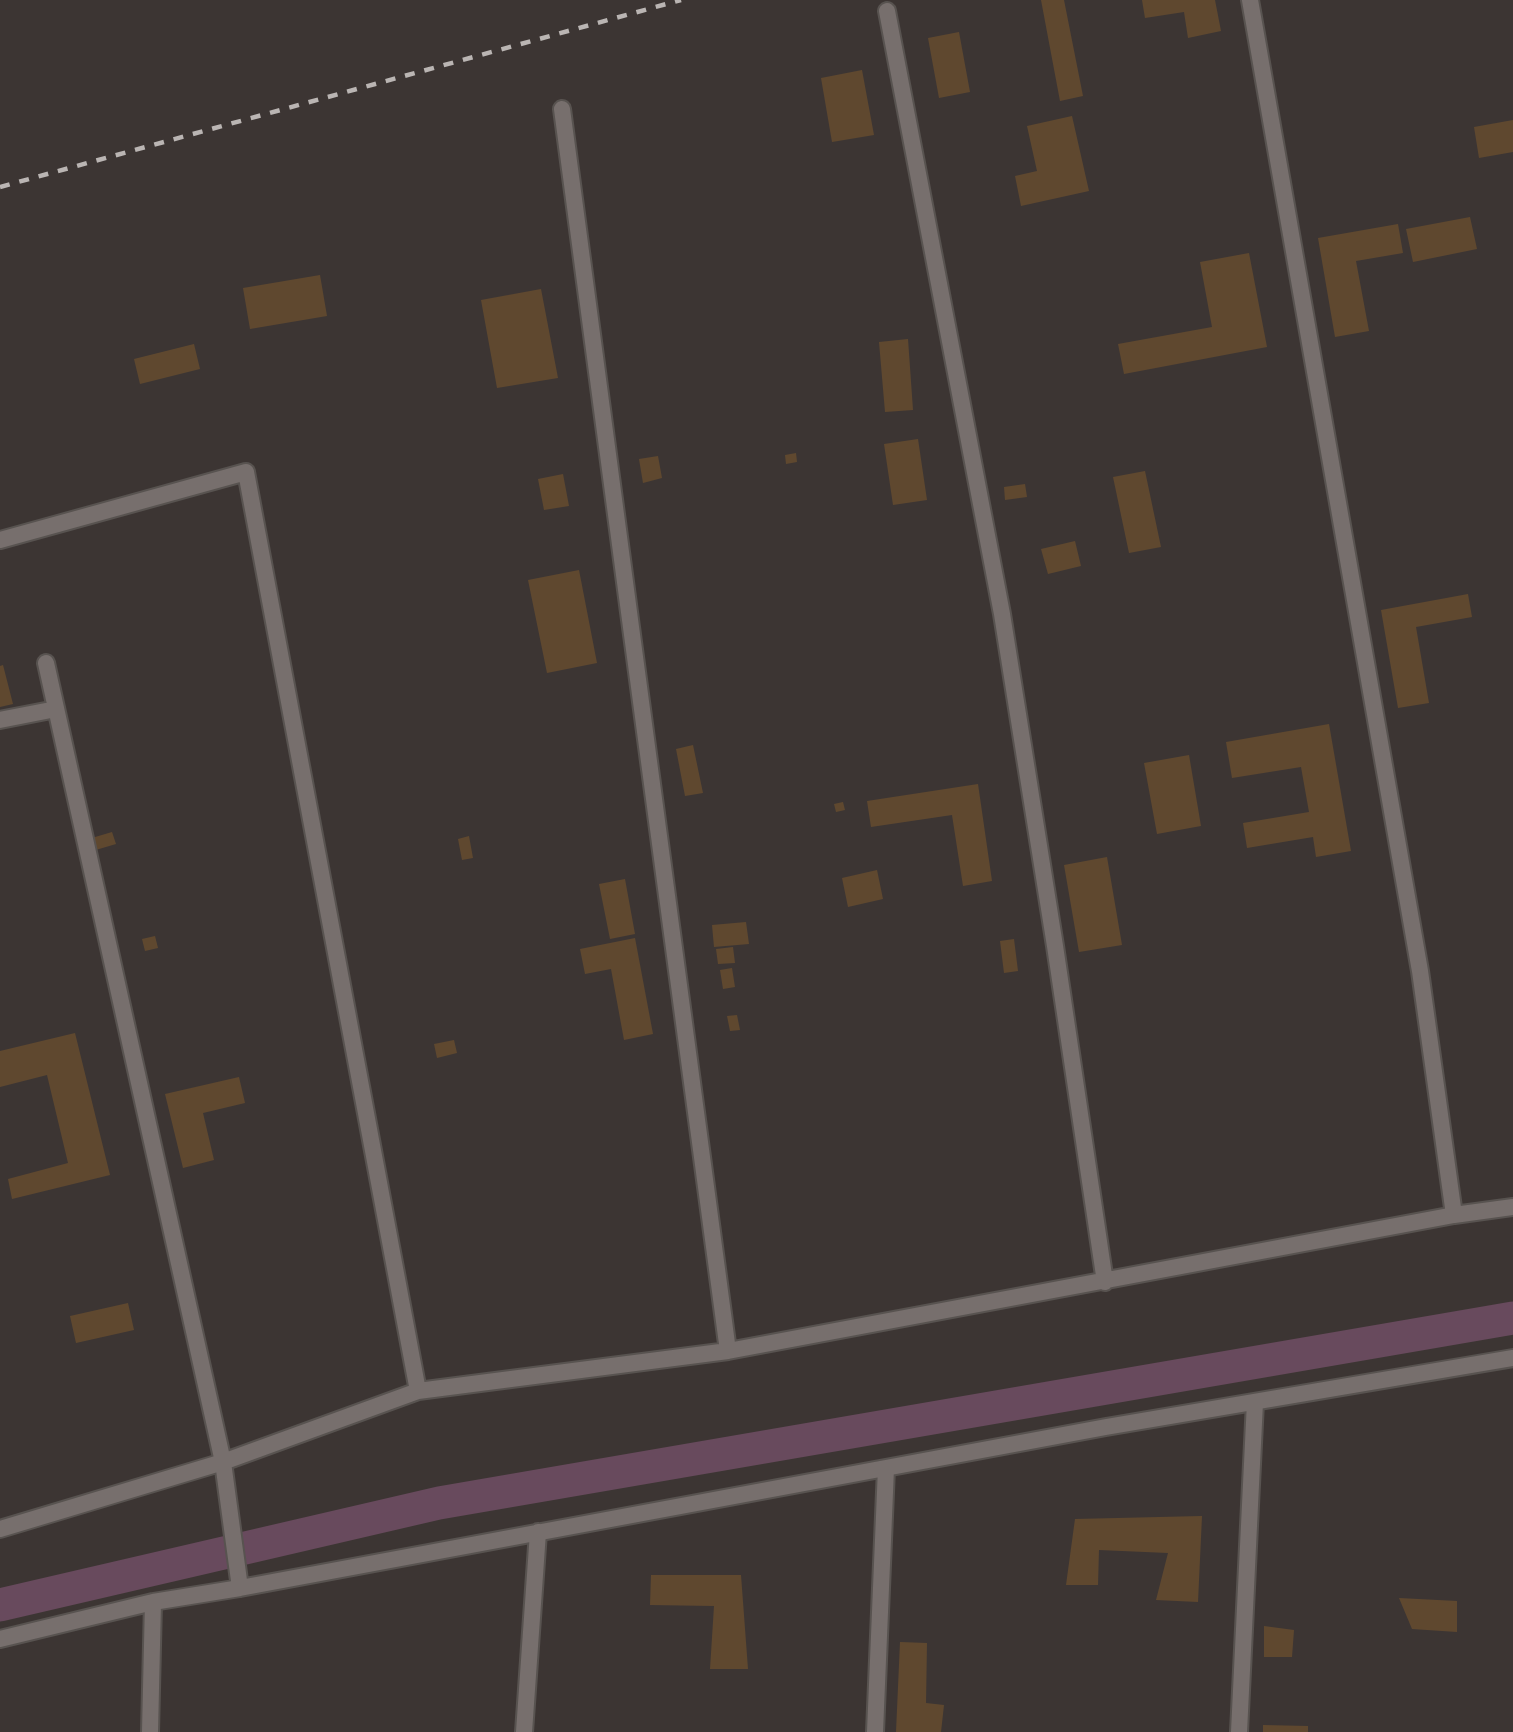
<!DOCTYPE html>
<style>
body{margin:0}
canvas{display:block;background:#3c3533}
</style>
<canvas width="1513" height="1732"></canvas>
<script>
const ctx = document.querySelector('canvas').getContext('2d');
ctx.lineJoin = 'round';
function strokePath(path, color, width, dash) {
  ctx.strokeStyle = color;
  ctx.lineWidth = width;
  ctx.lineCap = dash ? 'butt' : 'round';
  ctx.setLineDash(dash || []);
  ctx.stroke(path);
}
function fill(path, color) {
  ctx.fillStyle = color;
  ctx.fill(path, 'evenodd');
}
strokePath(new Path2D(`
 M0,1605L439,1503L1513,1318`), '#684a5d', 33);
fill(new Path2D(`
 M1041,0H1064L1083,96L1060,101Z
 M1142,0H1215L1221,31L1188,38L1184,12L1145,18Z
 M959,32L970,92L939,98L928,38Z
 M862,70L874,135L832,142L821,78Z
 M1072,116L1089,191L1021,206L1015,176L1037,171L1027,126Z
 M1513,120V152L1479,158L1474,127Z
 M1470,217L1477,249L1413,262L1406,229Z
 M1398,224L1403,253L1356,261L1369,331L1335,337L1318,238Z
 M1249,253L1267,347L1124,374L1118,344L1212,327L1200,262Z
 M320,275L327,316L250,329L243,288Z
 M541,289L558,378L497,388L481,300Z
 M908,339L913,410L885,412L879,342Z
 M194,344L200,369L140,384L134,359Z
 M918,439L927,500L893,505L884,444Z
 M796,453L797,462L786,464L785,455Z
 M658,456L662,478L643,483L639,459Z
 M1145,471L1161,547L1129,553L1113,477Z
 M563,474L569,506L544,510L538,479Z
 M1025,484L1027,497L1005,500L1004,487Z
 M1075,541L1081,566L1048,574L1041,549Z
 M579,570L597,663L547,673L528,580Z
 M1468,594L1472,617L1416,627L1429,703L1398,708L1381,610Z
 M3,665L13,704L0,707V666Z
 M1329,724L1351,851L1316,857L1313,837L1247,848L1243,823L1309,812L1301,767L1232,778L1226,742Z
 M693,745L703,793L685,796L676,749Z
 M1189,755L1201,826L1157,834L1144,763Z
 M978,784L992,881L963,886L952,815L871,827L867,801Z
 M843,802L845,810L836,812L834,804Z
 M112,832L116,844L89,852L85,840Z
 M469,836L473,858L462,860L458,839Z
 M1107,857L1122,945L1079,952L1064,865Z
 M877,870L883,899L848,907L842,878Z
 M625,879L635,934L610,939L599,884Z
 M746,922L749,944L714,947L712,925Z
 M155,936L158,948L145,951L142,939Z
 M635,938L653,1034L624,1040L611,969L585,974L580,949Z
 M1014,939L1018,971L1004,973L1000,941Z
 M733,947L735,963L718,964L716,949Z
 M732,968L735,987L723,989L720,970Z
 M737,1015L740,1030L730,1031L727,1016Z
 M75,1033L110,1175L12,1199L8,1179L68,1163L47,1075L0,1087V1051Z
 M454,1040L457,1053L437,1058L434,1044Z
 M239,1077L245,1103L203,1113L214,1160L183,1168L165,1094Z
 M128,1303L134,1330L76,1343L70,1316Z
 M1202,1516L1198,1602L1156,1600L1168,1553L1099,1550L1098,1585H1066L1075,1519Z
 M651,1575H741L748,1669H710L714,1606L650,1605Z
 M1399,1598L1457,1601V1632L1412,1629Z
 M1264,1626L1294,1630L1292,1657H1264Z
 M900,1642L927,1643L926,1703L944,1705L941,1732H896Z
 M1263,1725L1308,1726V1732H1263Z`), '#5f482f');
const minor = new Path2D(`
 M1250,0L1420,971L1454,1215
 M887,11L1002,614L1055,946L1105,1282
 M562,109C618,523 671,937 728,1351
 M0,540L246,472L418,1391
 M46,663L223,1462L240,1588
 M0,720L56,709
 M0,1529L223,1462L418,1391L728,1351L1454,1215L1513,1207
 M0,1639L153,1602L240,1588L1106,1427L1513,1358
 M150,1732L153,1602
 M524,1732L538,1532
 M875,1732L886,1468
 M1239,1732L1255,1402`);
strokePath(minor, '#585350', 20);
strokePath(minor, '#776f6d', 16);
strokePath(new Path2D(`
 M0,187L681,0`), '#bab5b3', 4.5, [10, 10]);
</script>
